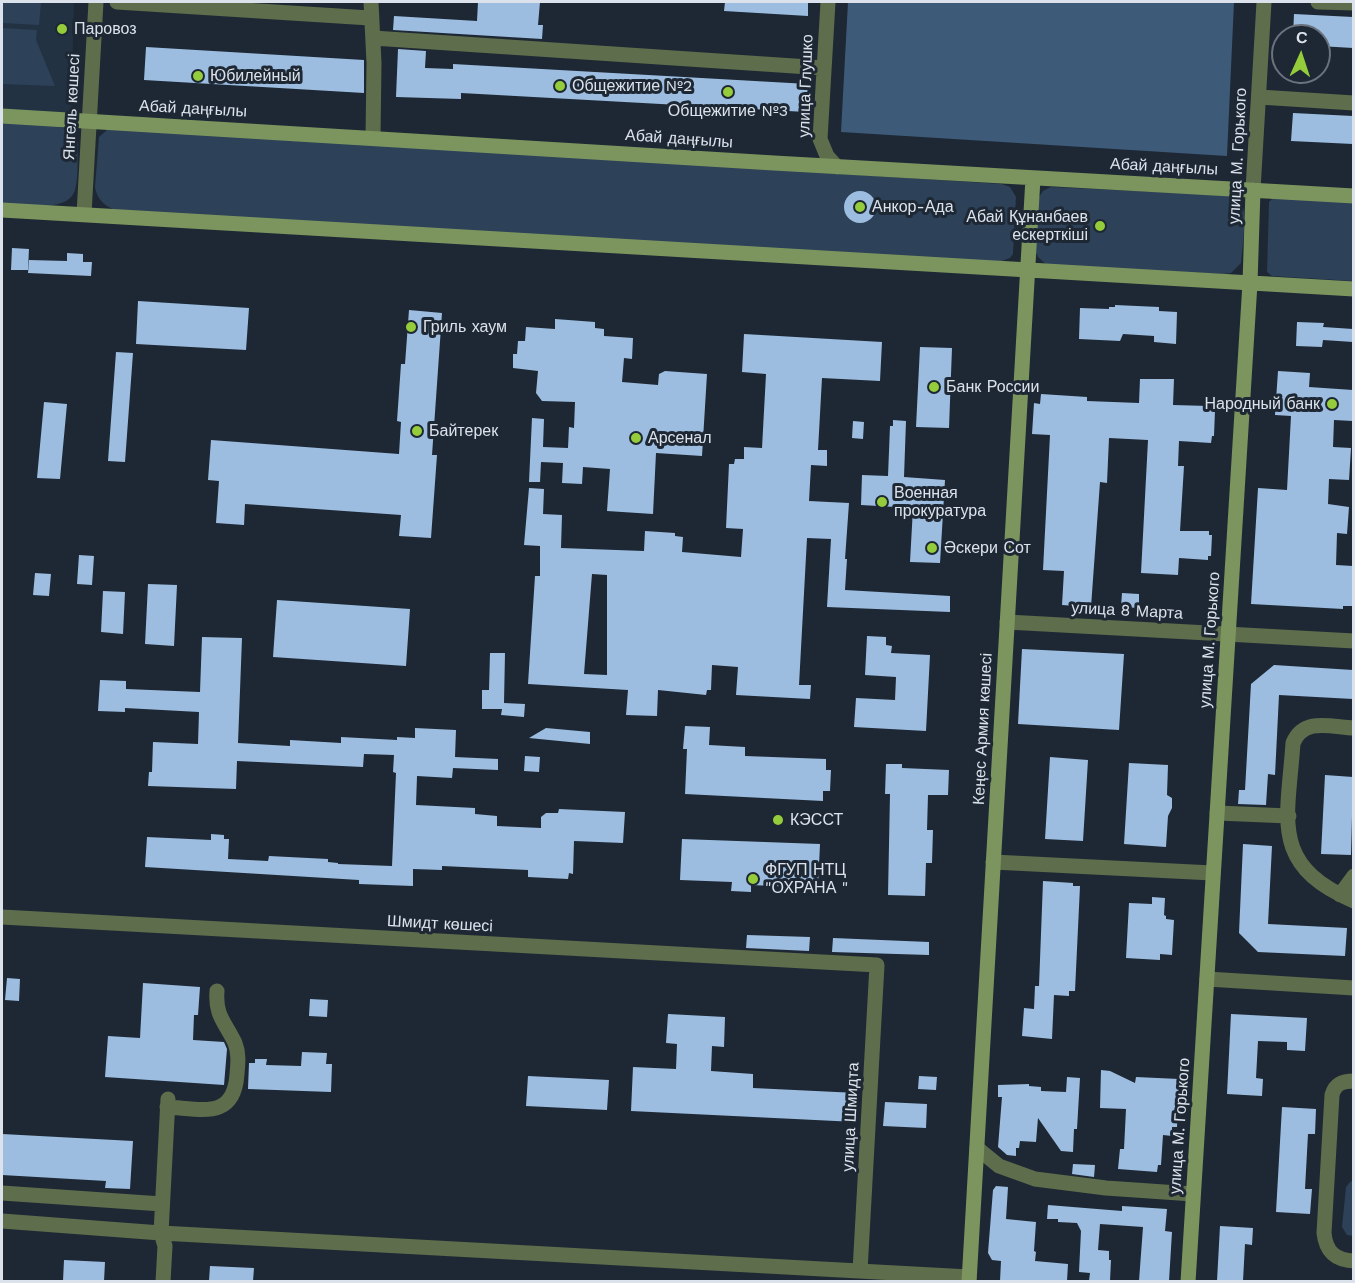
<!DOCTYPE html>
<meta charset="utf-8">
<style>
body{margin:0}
#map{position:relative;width:1355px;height:1283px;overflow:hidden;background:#1d2834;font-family:"Work Sans",sans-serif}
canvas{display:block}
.frame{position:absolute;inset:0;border:3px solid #dbe2eb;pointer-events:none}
.north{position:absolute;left:1271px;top:24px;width:60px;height:60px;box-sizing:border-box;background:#1d2834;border:2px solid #69727d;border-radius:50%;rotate:3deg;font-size:16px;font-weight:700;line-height:24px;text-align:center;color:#dbe2eb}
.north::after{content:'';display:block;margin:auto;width:21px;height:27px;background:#95cc3b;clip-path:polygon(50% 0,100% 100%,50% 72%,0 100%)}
</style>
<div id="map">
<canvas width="1355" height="1283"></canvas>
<div class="frame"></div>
<div class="north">С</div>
</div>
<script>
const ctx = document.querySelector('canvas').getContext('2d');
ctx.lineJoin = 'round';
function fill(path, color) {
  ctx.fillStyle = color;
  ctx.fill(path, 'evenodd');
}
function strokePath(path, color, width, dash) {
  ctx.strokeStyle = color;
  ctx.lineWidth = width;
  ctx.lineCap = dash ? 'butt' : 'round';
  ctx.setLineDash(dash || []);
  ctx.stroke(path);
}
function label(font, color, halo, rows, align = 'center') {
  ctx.font = font + ' "Work Sans",sans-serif';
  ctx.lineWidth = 6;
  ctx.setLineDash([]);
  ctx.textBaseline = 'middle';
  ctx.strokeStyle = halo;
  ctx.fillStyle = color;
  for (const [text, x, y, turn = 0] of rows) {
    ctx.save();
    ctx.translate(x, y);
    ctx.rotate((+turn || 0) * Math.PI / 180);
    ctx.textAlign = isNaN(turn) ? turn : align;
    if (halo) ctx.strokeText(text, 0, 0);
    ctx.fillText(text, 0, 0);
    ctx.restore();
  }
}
fill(new Path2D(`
 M2,2H74L70,149L2,145Z`), '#223243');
fill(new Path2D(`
 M2,2H41L39,25L2,23Z
 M2,28L37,30L36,40L55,86L2,84Z
 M2,122C24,124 69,118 78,142C77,157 79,175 75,190C68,214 21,204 2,203Z
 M119,128L1002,184L1010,187L1016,197L1013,254L1010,258L999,262L117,211C105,206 97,200 95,187L99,137L108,129Z
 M1051,187L1223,195C1230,197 1237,197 1241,203C1248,212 1242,250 1241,263L1231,273L1223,274L1047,265L1038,257L1035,250L1039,197L1043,191Z
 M1278,197L1353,201V281L1272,276L1267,272L1269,202L1272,199Z
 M1351,1181L1354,1182L1353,1236L1347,1235L1342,1227L1346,1187Z`), '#2d4158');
fill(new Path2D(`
 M848,2H1234L1227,156L841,132Z`), '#3e5a79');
fill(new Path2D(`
 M478,2H540L538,25H543L542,39L393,30L394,16L477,21Z
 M725,2H808V16L724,11Z
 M1294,14L1353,17V48L1319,46V36H1293Z
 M146,47L364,60V93L144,80Z
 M398,49L426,51L425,68L453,69V64L808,84L806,112L461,93V99L396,97Z
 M1293,113L1353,116V144L1291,141Z
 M844 207a16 16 0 1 1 32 0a16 16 0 1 1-32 0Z
 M12,248L29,249L28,270H11Z
 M67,253L83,254V262H92L91,276L28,273L29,260L67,261Z
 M138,301L249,308L246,350L136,344Z
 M1115,305L1159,307V311L1177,312L1176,344L1154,342V336L1123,334L1120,341L1079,339L1080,308L1109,309V307H1115Z
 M409,310L442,313L432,455H437L431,538L399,536L401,515L245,504L244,525L216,523L219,481L208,480L211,440L399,454L401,422L397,421L401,364H405Z
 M555,319L595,322V328L604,329V336L633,338L632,359L624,358L622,382L658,385L659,374L665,371L707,374L702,456L656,453L653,514L607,511L610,469L583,467L582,484L562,483L563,463L541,462L540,482H529L532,418L544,419L543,447L568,448L569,427L574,428L575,402L542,401L536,393L538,371L513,368V354H517L518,341H525L526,327L555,329Z
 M1297,322L1324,323L1323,327L1353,329V342L1323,340L1322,347L1296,346Z
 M744,334L882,342L880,381L822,378L818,450H827V466L811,465L809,501L849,503L845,559H847L845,590L950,596V612L827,607L831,539L807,538L799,685H811L810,699L736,695L738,667L712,665L711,690H707L706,695L658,690L657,716L626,715L628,690L528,684L535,576H540V546L524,545L529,488L544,489L543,514L562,515L561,548L644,551L645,531L675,533V536L683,537L682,552L741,557L743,529L726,528L729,464H734L735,459H744V447L762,448L766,374L742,372ZM592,574L607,575V675L584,674Z
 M920,347L952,348L949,428L916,427Z
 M116,352L133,353L125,462L108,461Z
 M1278,371L1310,373L1309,387L1353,390V421L1334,420L1333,447L1351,448L1349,480L1329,479L1328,504L1349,507L1347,534L1337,533L1336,565L1353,566V606H1343V609L1251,604L1258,488L1287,490L1291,416L1275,415Z
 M1140,379H1174L1173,405L1209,406V410H1215L1214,436H1212L1211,443L1179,441L1178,466H1184L1180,531H1209V535H1212L1211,556H1208V560L1179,558L1178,575L1141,573L1148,440L1109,438L1107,483L1100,482L1091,607L1062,605L1064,571L1043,570L1050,435L1032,434L1034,403L1040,404L1041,394L1087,397V401L1139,403Z
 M44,402L67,404L60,479L37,478Z
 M893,420L906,421L904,477L945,480L940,563L910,562L913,508L861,505L862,475L888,476L890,426H893Z
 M853,421L864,422L863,439L852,438Z
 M79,555L94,556L92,585L77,584Z
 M35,573L51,574L49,596L33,595Z
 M148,584L177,585L174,646L145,644Z
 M103,591L125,592L123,634L101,632Z
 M1122,593L1139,594V608L1121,607Z
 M277,600L410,609L406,666L273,657Z
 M867,636L886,637V645L892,646L891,653L930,655L926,731L854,727L856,698L895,700L896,677L865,675Z
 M202,637L242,638L238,743L290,746V740L341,743V737L397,740V737L415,738V728L456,730L455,757L498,759V770L453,768L452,778L417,776L416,805L475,808V814L497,816V826L541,828V817L546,813H558L559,809L625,812L623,843L574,841L573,874L569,873L568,879L528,877V870L442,866V870L413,869V886L359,884V880L145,867L147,837L211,840V834L224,835V839H229L228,859L268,861L269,856L328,859V862L338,863V864L392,866L396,773L393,772L394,755L364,754L363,767L237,761L236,789L148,786L149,772H152L153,742L198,744L199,712L125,708V712L98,711L100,680L126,681V689L200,692Z
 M1022,649L1124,654L1119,730L1018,724Z
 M490,653H505L504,703L525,704L524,717L501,715L502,709H482V690H489Z
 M1274,665L1353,670V699L1279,695L1275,775L1268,774L1266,805L1238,804L1239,790H1245L1251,684Z
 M685,726L710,727L709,745L745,747V756L826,759V770H831L830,791H823V801L685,794L687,749H683Z
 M546,728L590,732V744L529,738Z
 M525,756L540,757L539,772L524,771Z
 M1050,757L1088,760L1083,841L1045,839Z
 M1129,763L1168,765L1167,795L1172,798V808L1168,816L1166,847L1124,844Z
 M886,764H902V768L949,770L948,795H928L927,830H933L932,863H926L925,896L888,895L890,794H885Z
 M1325,775L1353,777L1351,855L1321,854Z
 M682,839L820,844L818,888L751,885V892L731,891L732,882L680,880Z
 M1243,844L1272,846L1268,924L1347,928L1345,956L1258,952L1239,933Z
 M1043,881L1073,883V886H1080L1075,991H1069V996L1054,995L1052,1039L1022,1036L1024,1008L1034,1009L1035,986H1039Z
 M1152,897L1165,898L1164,915L1166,916V919L1174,920L1172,955L1160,954V960L1126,958L1129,903L1152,904Z
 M747,935L810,937L809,951L746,948Z
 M833,938L929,942V955L832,952Z
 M7,978L20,979L19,1001L5,1000Z
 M143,983L200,987L198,1015H194L193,1040L224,1042L227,1049L224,1085L105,1077L108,1036L140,1038Z
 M310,999L328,1000L327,1017L309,1016Z
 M668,1014L725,1017L724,1047L712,1046L711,1071L753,1074V1088L857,1093L856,1122L631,1111L633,1067L676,1069L677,1044L666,1043Z
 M1231,1014L1307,1018L1305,1051L1287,1050V1042L1258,1041L1256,1078L1263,1079L1262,1096L1227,1094Z
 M302,1052L327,1053L326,1064H332L331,1092L248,1089L249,1063H255V1059H267L266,1065L301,1066Z
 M1101,1070L1110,1071L1135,1083L1136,1077L1179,1079L1177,1127H1172V1136L1163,1135L1161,1165H1158L1157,1172L1118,1169L1120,1149H1124L1126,1109L1100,1108Z
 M528,1076L609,1080L607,1110L526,1106Z
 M919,1076L937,1077L936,1090L918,1089Z
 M1067,1077L1080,1078L1077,1129H1074L1073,1152L1061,1151L1038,1118L1036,1142L1020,1141L1019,1148H1016V1156L1007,1155L998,1147L1002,1097H998V1085L1029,1084V1086L1041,1087V1091L1066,1092Z
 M885,1102L927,1104L926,1128L883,1126Z
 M1282,1107L1316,1109L1315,1134H1308L1305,1189H1312L1310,1214L1276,1212Z
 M2,1134L133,1141L130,1189L105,1188L106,1181L2,1175Z
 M1073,1164L1095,1165L1094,1177L1072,1174Z
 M996,1186L1008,1187L1006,1219L1036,1222L1034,1251L1036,1252L1035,1261L1068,1264L1067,1281H1000L1001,1261L992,1260L988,1253L993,1190Z
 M1048,1205L1122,1211V1206L1167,1209L1165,1231L1172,1232L1169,1281H1139L1143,1227L1100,1224L1098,1250L1109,1251V1260H1111L1110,1281H1089L1090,1273L1079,1272L1081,1231L1077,1223L1058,1222V1219H1047Z
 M1220,1226L1253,1228L1252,1245L1245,1244L1243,1281H1217Z
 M64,1260L105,1262L104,1281H63Z
 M210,1266L254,1268L253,1281H209Z`), '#9dbde0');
strokePath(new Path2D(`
 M117,2L370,18
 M371,2L374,63L373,138
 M828,2L820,139L827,156L837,167
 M1318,2L1354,3
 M373,38L824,68
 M1259,97L1354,103
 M1007,622L1354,641
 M1354,728C1331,727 1304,717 1293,743C1288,819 1269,865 1354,901
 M1217,813L1289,816
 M993,862L1213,873
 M1340,895L1354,876
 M2,917L877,965L860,1271
 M1207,979L1354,988
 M1354,1081C1342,1081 1335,1084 1332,1095L1324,1233C1326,1252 1335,1260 1354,1261
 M167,1107C202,1109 234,1120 237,1074C238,1063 239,1053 235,1043C225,1022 215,1016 217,991
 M977,1148L999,1166L1035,1179L1106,1188L1193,1194
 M2,1193L162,1204
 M2,1221L161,1233L969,1277
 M163,1282L165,1246L161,1233L168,1099`), '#5e6d4b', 15);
strokePath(new Path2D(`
 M1253,190L1264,2
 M84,214L96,2`), '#5e6d4b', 15);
strokePath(new Path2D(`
 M2,116L774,163L1354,196
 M2,210L1354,289
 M969,1282L1033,178
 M1188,1282L1250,283L1253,190`), '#7c955e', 15);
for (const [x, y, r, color] of [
 [62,29,6,"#95cc3b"],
 [198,76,6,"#95cc3b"],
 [560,86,6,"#95cc3b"],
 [728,92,6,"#95cc3b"],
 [860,207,6,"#95cc3b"],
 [1100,226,6,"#95cc3b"],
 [411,327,6,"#95cc3b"],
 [934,387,6,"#95cc3b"],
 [1332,404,6,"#95cc3b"],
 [417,431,6,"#95cc3b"],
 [636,438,6,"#95cc3b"],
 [882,502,6,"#95cc3b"],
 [932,548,6,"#95cc3b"],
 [778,820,6,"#95cc3b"],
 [753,879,6,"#95cc3b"]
]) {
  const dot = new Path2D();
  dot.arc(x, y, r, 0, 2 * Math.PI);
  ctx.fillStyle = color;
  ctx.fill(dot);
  strokePath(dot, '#1d2834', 2);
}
label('16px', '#dbe2eb', '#1d2834', [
 ["Паровоз",74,29],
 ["Юбилейный",210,76],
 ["Общежитие №2",572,86],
 ["Общежитие №3",728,111,"center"],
 ["Анкор-Ада",872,207],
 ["Абай Құнанбаев",1088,217,"right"],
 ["ескерткіші",1088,235,"right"],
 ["Гриль хаум",423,327],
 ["Банк России",946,387],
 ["Народный банк",1320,404,"right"],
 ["Байтерек",429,431],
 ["Арсенал",648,438],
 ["Военная",894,493],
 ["прокуратура",894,511],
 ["Әскери Сот",944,548],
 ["КЭССТ",790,820],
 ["ФГУП НТЦ",765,870],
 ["\"ОХРАНА \"",765,888]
], 'left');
label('16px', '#dbe2eb', '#1d2834', [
 ["улица Глушко",806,86,-88],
 ["Янгель көшесі",72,107,-87],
 ["Абай даңғылы",193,109,3],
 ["Абай даңғылы",679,139,4],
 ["улица М. Горького",1238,156,-87],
 ["Абай даңғылы",1164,167,3],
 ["улица 8 Марта",1127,611,3],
 ["улица М. Горького",1210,640,-86],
 ["Кеңес Армия көшесі",983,729,-87],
 ["Шмидт көшесі",440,924,3],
 ["улица Шмидта",851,1117,-87],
 ["улица М. Горького",1180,1126,-86]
]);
</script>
